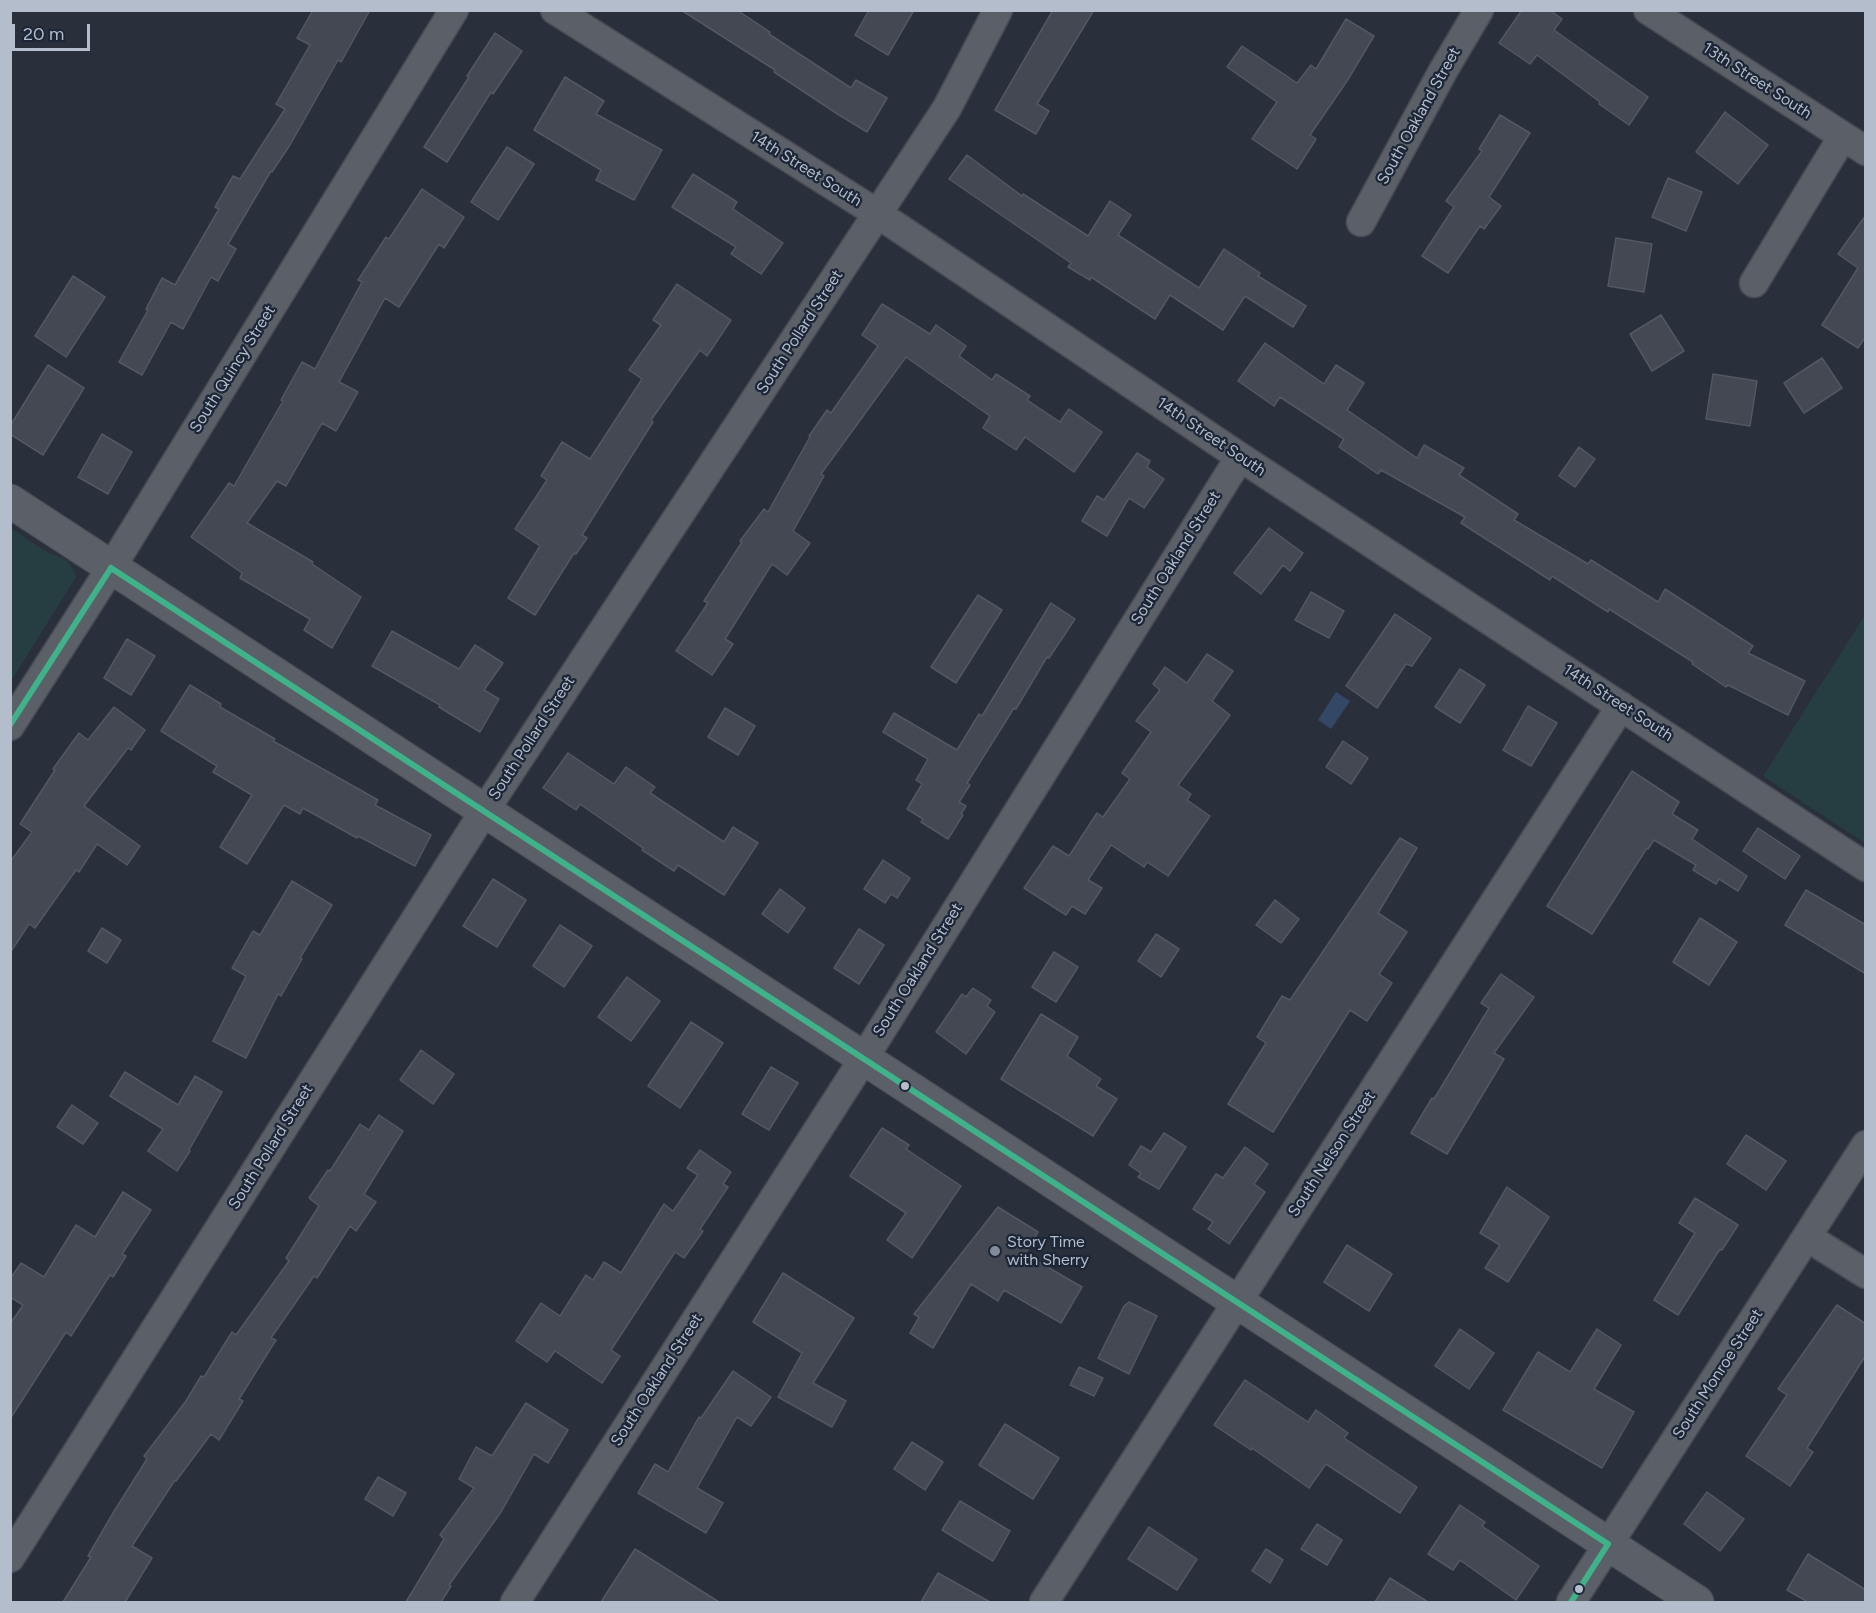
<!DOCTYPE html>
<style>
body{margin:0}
#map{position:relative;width:1876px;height:1613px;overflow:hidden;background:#2a303b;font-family:Figtree,sans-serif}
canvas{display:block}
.frame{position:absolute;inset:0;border:12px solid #b4bdcc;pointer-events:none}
.scale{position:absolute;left:12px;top:24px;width:78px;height:27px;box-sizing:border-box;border:3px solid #b4bdcc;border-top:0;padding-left:8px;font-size:18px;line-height:21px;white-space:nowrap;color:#b4bdcc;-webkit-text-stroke:4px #1c2636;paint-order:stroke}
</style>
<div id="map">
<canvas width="1876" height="1613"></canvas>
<div class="frame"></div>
<div class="scale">20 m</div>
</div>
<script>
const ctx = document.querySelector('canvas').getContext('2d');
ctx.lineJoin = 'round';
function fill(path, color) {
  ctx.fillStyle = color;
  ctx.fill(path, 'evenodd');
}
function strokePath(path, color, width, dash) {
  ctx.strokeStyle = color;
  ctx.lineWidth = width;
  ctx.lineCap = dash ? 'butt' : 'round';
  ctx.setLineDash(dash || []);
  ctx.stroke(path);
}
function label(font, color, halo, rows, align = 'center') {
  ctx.font = font + ' Figtree,sans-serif';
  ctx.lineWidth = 4.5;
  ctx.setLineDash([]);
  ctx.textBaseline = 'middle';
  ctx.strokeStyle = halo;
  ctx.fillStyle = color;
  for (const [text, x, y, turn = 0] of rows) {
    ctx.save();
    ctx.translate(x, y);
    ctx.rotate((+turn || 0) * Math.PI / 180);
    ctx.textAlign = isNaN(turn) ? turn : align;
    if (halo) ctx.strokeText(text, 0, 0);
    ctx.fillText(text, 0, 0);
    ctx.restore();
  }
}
fill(new Path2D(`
 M11,528C22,535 32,543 44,550C61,560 67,553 76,577L11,681Z
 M1865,615L1866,843H1865L1763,776Z`), '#263d42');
fill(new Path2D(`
 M1336,692L1350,701L1331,729L1318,720Z`), '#344866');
const building = new Path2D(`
 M313,10H370L341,62L338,60L290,145L272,172L271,171L228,244L236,249L218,281L211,277L183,329L171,322L142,375L119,362L148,310L146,309L162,278L175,285L219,209L215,207L233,176L240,179L285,109L276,104L310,45L297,38Z
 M681,10H737L770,32L769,34L851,88L856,80L887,98L867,132L836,113L774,72L775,70Z
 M869,10H914L888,55L855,35Z
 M1053,10H1094L1037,104L1049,111L1036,134L995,110Z
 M1522,10H1550L1562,19L1554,30L1648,97L1629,125L1599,104L1600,102L1537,55L1530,64L1499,43Z
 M1346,19L1374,36L1347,81L1310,135L1316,139L1297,169L1252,139L1277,102L1227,67L1242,46L1297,83L1311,65L1316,69Z
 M495,33L522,51L493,94L491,92L447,162L424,147L469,77L467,76Z
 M565,77L604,101L596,114L662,150L634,200L596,180L601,170L534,130Z
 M1725,112L1768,145L1738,184L1696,152Z
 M1500,115L1530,133L1489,197L1501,206L1484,229L1480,226L1448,273L1422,256L1454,207L1446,201L1482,151L1479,149Z
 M507,147L534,164L498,220L471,202Z
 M967,155L1022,196L1023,194L1088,236L1110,201L1131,215L1118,235L1199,288L1224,249L1260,273L1258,276L1306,306L1293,327L1245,296L1223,330L1170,295L1155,319L1091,277L1090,280L1068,267L1071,263L949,179Z
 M693,174L737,202L733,209L783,243L761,274L731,254L736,247L672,207Z
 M1668,178L1702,192L1686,231L1652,217Z
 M422,189L464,217L444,248L439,244L399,307L385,298L339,382L358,392L336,431L322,423L286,486L277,481L247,523L313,562L312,564L361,597L332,648L304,630L310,619L240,578L242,573L191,537L229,483L234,486L283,401L281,400L302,362L315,369L362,282L358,280L386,237L389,239Z
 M1866,215V336L1858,348L1822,325L1858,268L1838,254Z
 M1616,238L1652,244L1644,292L1608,286Z
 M73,276L105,297L66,357L35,336Z
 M677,284L731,320L707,356L700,350L651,420L653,422L582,535L587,538L576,554L574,553L535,615L508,598L540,546L515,529L547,480L541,476L562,442L590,459L642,379L629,370L661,325L653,320Z
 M882,304L930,334L936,325L966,346L959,356L992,380L996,374L1030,396L1027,400L1060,422L1069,409L1102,432L1074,472L1025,437L1016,450L983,428L990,416L906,357L821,474L824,476L793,531L810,543L787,575L772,564L725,639L733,644L712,675L676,651L708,603L704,601L742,542L740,541L764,509L768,512L810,437L809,436L827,410L831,413L878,346L862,335Z
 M1661,315L1684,351L1652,371L1630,334Z
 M1265,343L1324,384L1336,365L1364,383L1347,410L1417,458L1424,445L1464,468L1459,475L1518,514L1514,520L1588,564L1591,560L1658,602L1665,589L1753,646L1748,653L1805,681L1788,715L1728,685L1726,687L1692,664L1693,662L1609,609L1608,612L1552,576L1550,580L1461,523L1465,517L1381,470L1378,474L1339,447L1344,439L1280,397L1274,406L1238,381Z
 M1822,358L1842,388L1804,413L1784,383Z
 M48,365L84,388L43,455L10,434V426Z
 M1713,374L1757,381L1750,426L1706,419Z
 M102,434L132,452L108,494L78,477Z
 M1579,447L1595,459L1575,487L1559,476Z
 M1137,453L1150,461L1147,467L1164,479L1144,508L1129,498L1107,536L1082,521L1097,496L1104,500Z
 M1269,528L1303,553L1290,571L1283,565L1261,594L1234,573Z
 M1311,592L1344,611L1329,638L1295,620Z
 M978,595L1002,610L956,683L931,667Z
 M1051,603L1075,619L1049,658L1047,657L1016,709L1014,708L967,783L970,785L959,802L966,806L961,814L963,815L948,839L921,822L923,819L907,809L922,784L916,780L928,759L883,732L894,713L957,750L979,714L982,716Z
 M1395,614L1431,638L1412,666L1406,664L1377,708L1346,686Z
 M392,631L459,669L475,645L503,663L484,690L499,699L480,732L439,707L440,705L372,666Z
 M127,639L155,656L131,695L104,678Z
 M1207,654L1233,671L1212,701L1230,715L1178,785L1191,794L1187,800L1210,816L1168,876L1147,862L1144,867L1111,845L1088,880L1102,888L1085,914L1072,906L1066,915L1024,888L1053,846L1069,856L1097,813L1103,817L1130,779L1122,773L1151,732L1136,721L1160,690L1153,684L1165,667L1187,683Z
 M1460,669L1485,685L1460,723L1435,707Z
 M190,685L221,704L220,707L275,739L273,741L378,800L375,805L431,835L415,866L358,836L357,838L303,808L300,814L284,805L247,864L220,847L252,795L213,772L217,766L161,731Z
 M1528,706L1557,723L1531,766L1503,750Z
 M114,707L145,730L131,750L128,748L84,806L140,846L127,865L97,844L79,872L76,870L35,928L29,924L10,953V862L32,832L20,824L55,770L53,769L79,733L88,740Z
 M725,708L755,726L738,755L708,737Z
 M1343,741L1368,758L1351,784L1326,767Z
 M568,753L614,784L626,767L655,787L650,793L724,842L733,827L758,843L724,895L678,865L674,871L642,850L643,848L580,804L576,810L543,788Z
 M1632,771L1679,802L1672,814L1698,830L1692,839L1747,876L1738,891L1719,879L1716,884L1693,870L1696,865L1654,840L1648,849L1647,848L1592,934L1547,906Z
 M1758,828L1800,856L1785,879L1743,851Z
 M1400,838L1417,848L1378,913L1407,932L1379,974L1392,983L1367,1021L1350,1010L1273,1132L1228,1104L1266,1043L1257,1037L1282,996L1290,1000Z
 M883,860L910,878L897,898L891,894L885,903L864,889Z
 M493,879L526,900L497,947L463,926Z
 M292,881L332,905L300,958L302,959L281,996L278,994L246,1058L213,1041L246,976L232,968L253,931L260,935Z
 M780,889L805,908L788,933L762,914Z
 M1806,890L1866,925V974L1785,925Z
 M1275,900L1299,919L1281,943L1256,925Z
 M1700,918L1737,942L1709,985L1673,962Z
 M560,925L592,946L564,987L533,966Z
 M102,928L121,940L107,963L88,951Z
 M859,929L884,945L859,984L834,968Z
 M1156,934L1179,949L1161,977L1138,961Z
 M1054,952L1078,967L1056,1002L1032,987Z
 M1501,974L1534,997L1494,1053L1504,1059L1447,1154L1411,1133L1432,1098L1434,1099L1489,1008L1481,1003Z
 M627,977L660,1001L631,1041L598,1017Z
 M973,988L991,1000L987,1006L995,1012L966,1054L936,1032L962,994L966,997Z
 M1041,1014L1078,1037L1067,1056L1101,1079L1096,1086L1117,1099L1093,1136L1001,1079Z
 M691,1022L723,1043L680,1108L648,1086Z
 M421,1050L454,1074L433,1104L400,1080Z
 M771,1067L798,1083L769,1130L742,1114Z
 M125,1072L178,1105L195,1076L222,1092L189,1150L190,1151L177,1171L148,1151L163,1129L110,1096Z
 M72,1105L98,1123L83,1144L57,1127Z
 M379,1115L403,1131L364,1194L376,1202L356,1231L350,1226L317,1278L314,1276L271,1338L276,1340L239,1399L243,1401L219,1440L211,1434L176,1481L175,1480L132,1546L152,1558L125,1602H63L91,1557L88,1556L113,1513L147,1459L144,1456L186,1401L201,1376L204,1377L232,1332L236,1335L289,1261L286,1258L319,1206L309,1198L328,1170L330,1171L360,1124L369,1130Z
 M882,1128L909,1145L906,1149L961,1186L912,1258L887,1240L906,1213L850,1176Z
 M1164,1133L1186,1147L1159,1189L1138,1177L1141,1173L1129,1165L1141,1146L1151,1152Z
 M1746,1135L1786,1161L1766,1190L1727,1164Z
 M1245,1147L1268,1164L1254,1184L1265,1192L1229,1244L1208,1229L1213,1222L1193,1209L1216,1174L1223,1178Z
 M700,1150L731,1172L723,1184L728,1187L700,1229L703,1231L684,1258L675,1252L611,1350L620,1356L602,1383L555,1351L547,1362L516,1341L541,1303L560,1316L586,1275L593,1280L604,1262L621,1273L664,1204L673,1211L698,1175L687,1168Z
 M1507,1187L1549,1217L1508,1282L1485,1268L1500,1245L1480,1233Z
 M123,1192L151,1210L122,1254L126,1256L113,1277L110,1275L71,1336L66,1332L10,1419V1324L23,1305L10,1297V1279L21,1263L44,1277L76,1225L95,1237Z
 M1695,1198L1738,1225L1722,1250L1720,1249L1678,1315L1654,1300L1695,1233L1679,1223Z
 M998,1207L1038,1232L1025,1254L1082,1287L1061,1323L1004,1290L998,1301L971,1284L933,1348L910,1333L919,1317L914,1314Z
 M1347,1245L1392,1274L1369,1311L1324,1282Z
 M783,1273L854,1318L813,1383L846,1401L832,1427L778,1397L802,1353L753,1322Z
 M1129,1302L1157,1316L1129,1374L1098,1358L1124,1306Z
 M1837,1305L1866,1324V1355L1807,1448L1813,1452L1790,1486L1746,1456L1787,1395L1778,1389Z
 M1460,1329L1494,1353L1469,1389L1435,1366Z
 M1597,1329L1621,1345L1594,1389L1634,1412L1602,1468L1503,1410L1538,1352L1570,1372Z
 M1079,1367L1103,1378L1094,1396L1070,1385Z
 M733,1371L771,1397L751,1426L737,1417L697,1488L723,1503L706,1533L638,1493L655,1464L668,1472L699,1417L701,1418Z
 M1245,1380L1308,1422L1316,1410L1348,1433L1344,1438L1417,1487L1400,1513L1326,1464L1309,1488L1252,1448L1251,1450L1214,1425Z
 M526,1403L568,1430L548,1463L534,1454L501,1512L449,1585L451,1586L441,1602H406L444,1539L440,1535L474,1488L459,1479L476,1447L492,1456Z
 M1005,1424L1059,1458L1033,1499L979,1465Z
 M912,1442L943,1462L925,1490L894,1469Z
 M378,1477L406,1493L393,1516L365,1499Z
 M1707,1492L1744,1519L1720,1551L1684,1524Z
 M960,1501L1010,1531L993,1561L942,1530Z
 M1460,1505L1485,1522L1482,1526L1539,1566L1516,1600L1460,1560L1453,1570L1428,1554Z
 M1317,1524L1342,1540L1327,1565L1301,1549Z
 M1149,1527L1197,1559L1177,1590L1128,1559Z
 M635,1549L719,1602H601Z
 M1266,1549L1283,1560L1270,1583L1252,1571Z
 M1808,1554L1866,1590V1602H1808L1787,1590Z
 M938,1573L990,1602H921Z
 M1390,1578L1428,1602H1375Z`);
fill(building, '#434852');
strokePath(building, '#525862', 1.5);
const minor = new Path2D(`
 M555,10L878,214L1240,457L1866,867
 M1648,10L1866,151
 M1361,222L1443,71L1479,10
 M1754,283L1843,136
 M10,726L111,568L454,10
 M1807,1237L1866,1274
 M10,1558L485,810L947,108L998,10
 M515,1602L864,1058L1240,457
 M1044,1602L1621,706
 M1571,1602L1866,1145`);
const tertiary = new Path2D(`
 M10,501L1697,1602`);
strokePath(minor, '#464b53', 31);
strokePath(tertiary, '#464b53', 35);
strokePath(minor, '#5a5f68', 28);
strokePath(tertiary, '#5a5f68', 33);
strokePath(new Path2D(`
 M111,568L1608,1544
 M10,725L111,568
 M1571,1602L1608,1544`), '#40b289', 6);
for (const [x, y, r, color] of [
 [905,1086,5,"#b4bdcc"],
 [995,1251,6,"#848c99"],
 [1579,1589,5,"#b4bdcc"]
]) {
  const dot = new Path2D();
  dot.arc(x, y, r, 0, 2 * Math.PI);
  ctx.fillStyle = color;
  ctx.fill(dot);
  strokePath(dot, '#1c2636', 2);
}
label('16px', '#b4bdcc', '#1c2636', [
 ["13th Street South",1757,81,33],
 ["South Oakland Street",1419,116,-61],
 ["14th Street South",806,169,32],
 ["South Pollard Street",800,332,-57],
 ["South Quincy Street",233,369,-58],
 ["14th Street South",1211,437,34],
 ["South Oakland Street",1176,558,-58],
 ["14th Street South",1618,703,33],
 ["South Pollard Street",532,738,-57],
 ["South Oakland Street",918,970,-58],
 ["South Pollard Street",271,1147,-58],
 ["South Nelson Street",1332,1154,-57],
 ["South Monroe Street",1718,1374,-57],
 ["South Oakland Street",657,1380,-57]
]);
label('16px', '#b4bdcc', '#1c2636', [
 ["Story Time",1007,1242],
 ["with Sherry",1007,1260]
], 'left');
</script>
